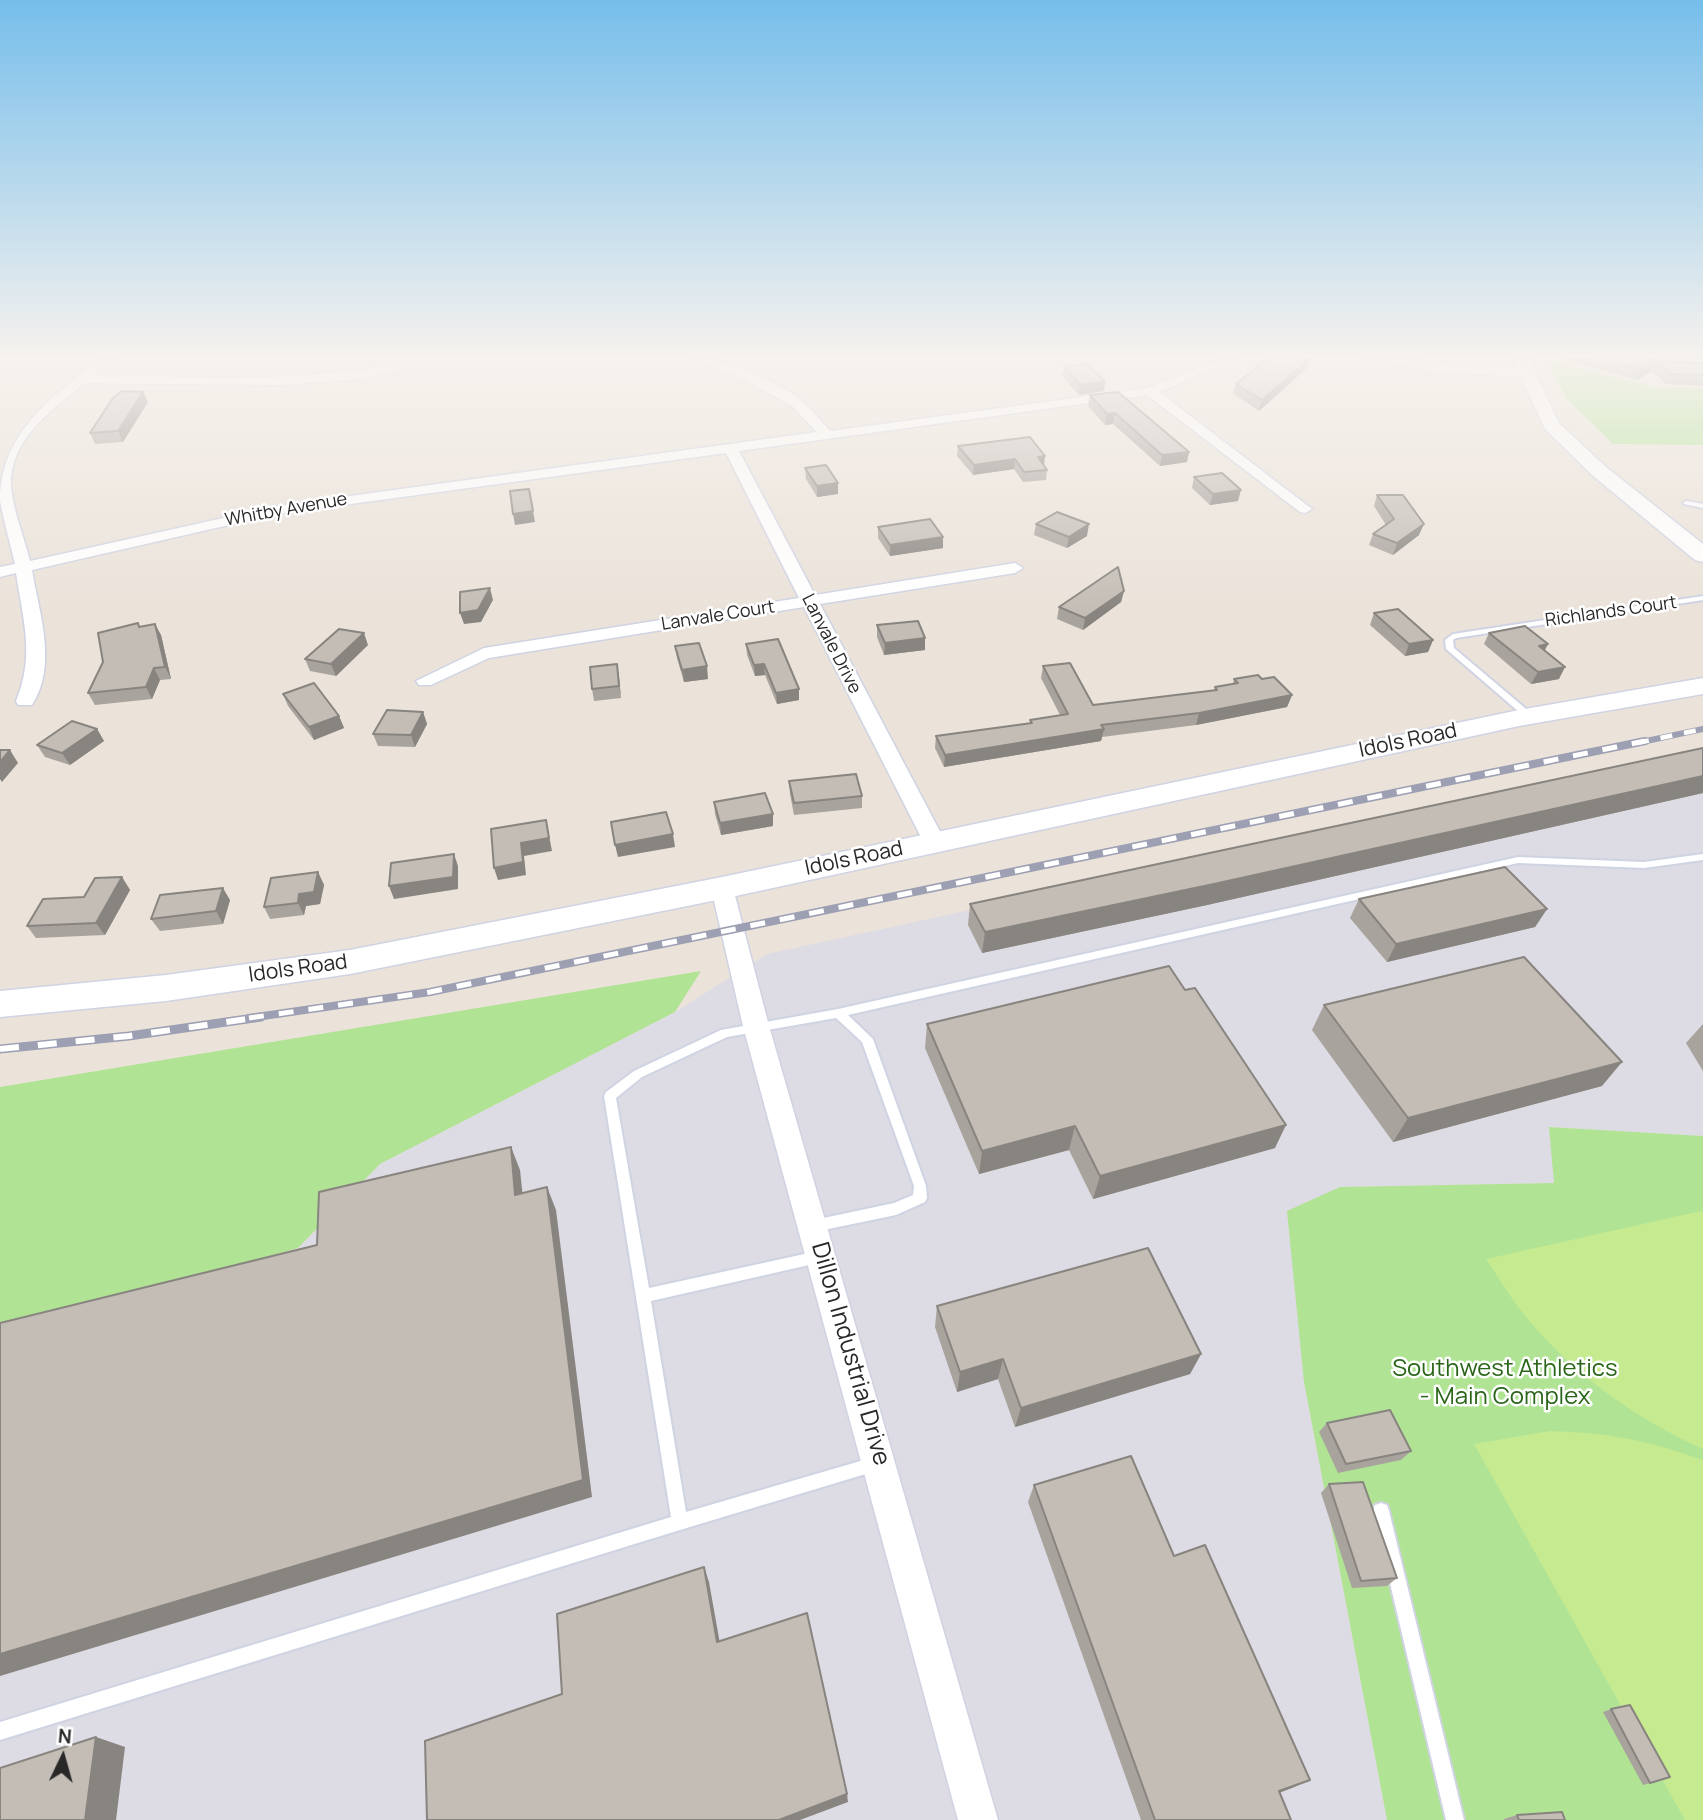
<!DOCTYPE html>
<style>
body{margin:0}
#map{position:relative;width:1703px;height:1820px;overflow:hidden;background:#ebe3da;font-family:Manrope,sans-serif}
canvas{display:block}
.north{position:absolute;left:28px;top:1722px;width:70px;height:70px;-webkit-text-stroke:5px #fff;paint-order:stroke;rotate:5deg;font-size:19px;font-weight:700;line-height:28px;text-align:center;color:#282828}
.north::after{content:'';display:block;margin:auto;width:24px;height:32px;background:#282828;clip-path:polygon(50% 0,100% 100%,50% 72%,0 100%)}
</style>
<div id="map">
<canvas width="1703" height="1820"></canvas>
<div class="north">N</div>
</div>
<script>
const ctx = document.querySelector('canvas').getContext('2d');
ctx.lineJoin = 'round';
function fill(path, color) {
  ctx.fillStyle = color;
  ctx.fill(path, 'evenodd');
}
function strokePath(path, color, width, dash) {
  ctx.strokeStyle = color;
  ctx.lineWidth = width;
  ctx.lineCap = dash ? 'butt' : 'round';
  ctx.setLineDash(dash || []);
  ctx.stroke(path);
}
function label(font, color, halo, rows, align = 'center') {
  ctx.font = font + ' Manrope,sans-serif';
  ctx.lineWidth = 5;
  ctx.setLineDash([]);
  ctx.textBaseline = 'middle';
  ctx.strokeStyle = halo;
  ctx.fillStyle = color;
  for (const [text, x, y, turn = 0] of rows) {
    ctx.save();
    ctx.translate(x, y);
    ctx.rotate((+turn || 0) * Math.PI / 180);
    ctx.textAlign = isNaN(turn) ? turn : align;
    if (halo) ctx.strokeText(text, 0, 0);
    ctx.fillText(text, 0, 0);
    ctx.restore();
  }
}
fill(new Path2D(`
 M1703,758V1136L1549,1127L1555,1183L1340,1187L1304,1382L1387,1820H0V1355L38,1324L298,1248L380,1164L675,1012L767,954L1460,804Z`), '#dddbe3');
fill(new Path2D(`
 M1547,360L1654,387L1703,388V445L1613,444L1566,398Z
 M701,971L675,1012L380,1164L298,1248L38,1324L0,1355V1087Z
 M1549,1127L1703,1136V1820H1387L1304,1382L1287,1211L1340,1187L1554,1183Z`), '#b1e395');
fill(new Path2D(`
 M1701,1211L1703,1213V1449C1637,1420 1572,1373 1526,1317C1511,1299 1499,1278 1486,1259Z
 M1550,1431C1611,1433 1645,1440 1703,1460V1820H1685L1474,1444Z`), '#c5ea90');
const lane = new Path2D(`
 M1703,357V361L1663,362L1668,367L1665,369L1655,360L1658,358Z
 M1686,501L1703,504V508L1684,504L1683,503Z
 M1703,596V600L1456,638L1453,640L1454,648L1532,714V718H1526L1446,649L1445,640L1453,634Z
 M1703,854V860L1644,868L1518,863L848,1015L873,1039L926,1186L927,1198L925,1202L896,1215L814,1232L809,1230L807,1226L809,1222L814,1220L894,1203L913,1195L914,1186L862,1042L836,1018L727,1037L642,1077L616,1098L649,1288L818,1251L823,1252L825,1257L823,1262L818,1263L651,1301L686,1512L874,1457L879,1460L882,1465L879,1470L680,1530L0,1740V1722L671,1517L604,1096L606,1092L634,1071L721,1030L838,1009L1518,857L1644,862Z
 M1381,1503L1387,1505L1389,1511L1464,1820H1446L1373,1511L1375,1505Z`);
const street = new Path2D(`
 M102,357H115L94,375C196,377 296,383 397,364L403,368L359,379L280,385L85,383C53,409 9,439 11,486C13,510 24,537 30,561L277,506L817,432L792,406L743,379L686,357C718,357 779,380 803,402C813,411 821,421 830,431L1148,388L1226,357H1242L1159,392L1312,509L1305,513L1300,512L1147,395L739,451L815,595L1015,563L1023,568L1015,573L820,604L945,841L942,846H926L923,841L804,607L489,658L431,685H419L416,681L484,648L799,598L726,453L277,514L32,570C39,613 58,665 32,705H18L16,701C35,656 23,620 16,573L0,577V567L15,564C10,543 4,522 0,501C0,431 55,395 102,357Z
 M1364,357L1525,369L1531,373L1525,377L1438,372Z
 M722,880L730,882L733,888L769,1026L998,1820H958L743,1026L711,888L714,882Z`);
const secondary = new Path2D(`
 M1512,357H1528L1559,423L1606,467L1703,544V562L1695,560L1592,475L1545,429Z
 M1703,678V694L1519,726L722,899L350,974L166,1001L0,1017V991L166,975L350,950L722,877L1519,710Z`);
strokePath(lane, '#cfd3e2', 4);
strokePath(street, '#cfd3e2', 3);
strokePath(secondary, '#cfd3e2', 3);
fill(lane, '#fff');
fill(street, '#fff');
fill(secondary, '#fff');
const railFar2 = new Path2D(`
 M1637,743L1703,729`);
const railFar1 = new Path2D(`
 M249,1018L430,992L1645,741`);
const rail = new Path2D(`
 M0,1049L129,1036L261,1017`);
strokePath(railFar2, '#9da0b3', 6);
strokePath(railFar1, '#9da0b3', 8);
strokePath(rail, '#9da0b3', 9);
strokePath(railFar2, '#fff', 4.5, [12]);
strokePath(railFar1, '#fff', 5, [15]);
strokePath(rail, '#fff', 6, [19]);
fill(new Path2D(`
 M1565,357H1657L1655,361L1703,363V386L1666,384L1652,371L1636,380L1564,359Z
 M1309,359L1306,369L1259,411L1233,394L1236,384Z
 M1064,366L1105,381L1104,391L1079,395L1062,376Z
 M143,392L148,402L123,442L95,444L90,433Z
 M1090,395L1187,462L1160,466L1113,424L1105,425L1088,406Z
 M958,446L1044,465L1047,470L1046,480L1023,482L1014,469L973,475L957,456Z
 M805,468L838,483V494L817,497L806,479Z
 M1194,477L1238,501L1210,505L1192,488Z
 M1377,495L1419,535L1393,555L1369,545L1373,534L1386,525L1374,506Z
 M1036,524L1087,536L1067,548L1034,535Z
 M878,527L943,537V548L890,556L878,538Z
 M1124,591L1121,602L1083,630L1057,619L1059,607Z
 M1374,613L1433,640L1428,652L1405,656L1370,625Z
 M877,625L925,650L884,655L877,637Z
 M140,627L161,635L171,679L160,680L152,699L95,705L88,693L103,662Z
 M1489,633L1545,651L1559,679L1531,684L1484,644Z
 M746,644L799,700L777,704L765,675L755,676L747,655Z
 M368,645L336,676L310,671L305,659Z
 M675,646L708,679L684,682L677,658Z
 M617,664L621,698L594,701L592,689Z
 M1043,666L1093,705L1214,690L1215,687L1233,684L1234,679H1262L1292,695L1287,707L1196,725L1102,737L1101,741L944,767L935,748L936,736L1030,723V720L1060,715L1041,678Z
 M283,694L339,716L344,728L314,740L288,706Z
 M423,712L427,724L415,747L378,746L373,734Z
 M97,729L104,741L70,765L45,757L37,745Z
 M1703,748V793L1207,905L982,953L968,925L970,904Z
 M789,781L862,796V808L794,815L790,794Z
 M714,802L773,826L721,835L715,814Z
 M318,872L324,885L320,904L306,906L304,915L270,919L264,907Z
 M122,877L130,890L105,935L36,938L27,926Z
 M1359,899L1547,909L1535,927L1387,962L1350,918Z
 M230,900L223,924L160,931L151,919Z
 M1324,1005L1602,1086L1393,1142L1312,1030Z
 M927,1024L1275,1148L1093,1199L1069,1150L979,1174L925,1048Z
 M1703,1024V1071L1686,1043Z
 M937,1306L1201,1354L1190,1374L1015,1427L998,1379L957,1392L935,1327Z
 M1327,1423L1411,1451L1401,1460L1338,1473L1319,1432Z
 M1329,1484L1397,1578L1387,1586L1352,1588L1321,1493Z
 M1034,1485L1174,1556L1310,1780L1279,1793L1291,1820H1141L1028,1502Z
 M1611,1709L1670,1777L1643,1785L1603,1712Z
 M1517,1815L1565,1820H1504V1819Z`), '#a8a39d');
fill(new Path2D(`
 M1309,359L1306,369L1259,411L1262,400Z
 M1657,362L1652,371L1636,380L1641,370Z
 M1105,381L1104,391L1079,395L1080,385Z
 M143,392L148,402L123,442L118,431Z
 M1115,413L1113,424L1105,425L1107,414Z
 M1189,452L1187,462L1160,466L1162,455Z
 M1045,456L1044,466L1038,457Z
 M1015,459L1014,469L973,475L974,465Z
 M838,483V494L817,497V486Z
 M529,489L535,522L515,525L513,514Z
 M1241,490L1238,501L1210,505L1213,494Z
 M1089,524L1087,536L1067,548L1069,537Z
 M1424,524L1419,535L1393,555L1397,543Z
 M943,537V548L890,556V545Z
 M490,588L493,600L481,622L464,624L460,613Z
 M1124,591L1121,602L1083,630L1085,618Z
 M155,624L161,635L171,679L165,667Z
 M364,633L368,645L336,676L331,664Z
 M925,638V650L884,655L885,643Z
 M1433,640L1428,652L1405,656L1409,644Z
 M1548,644L1542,656L1539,646Z
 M617,664L619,676L621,698L619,686Z
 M764,664L765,675L755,676L754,665Z
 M707,666L708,679L684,682L682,670Z
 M1565,667L1559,679L1531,684L1538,672Z
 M154,668L160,680L152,699L146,687Z
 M799,689V700L777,704L776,693Z
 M1292,695L1287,707L1196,725L1199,713Z
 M423,712L427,724L415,747L411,735Z
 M339,716L344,728L314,740L309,727Z
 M97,729L104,741L70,765L62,753Z
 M1104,729L1101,741L944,767L945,755Z
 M10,750L18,763L2,782L0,779V762Z
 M1703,776V793L1207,905L982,953L985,932Z
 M773,814V826L721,835L720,823Z
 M546,820L552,851L524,856L526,875L498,880L494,868Z
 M673,834L675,847L618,857L615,845Z
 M454,854L458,866V889L394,899L389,886Z
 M318,872L324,885L320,904L306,906L304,915L298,903L299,894Z
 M122,877L130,890L105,935L96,923Z
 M223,888L230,900L223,924L216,911Z
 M1547,909L1535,927L1387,962L1396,944Z
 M1622,1062L1602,1086L1393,1142L1408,1118Z
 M1286,1125L1275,1148L1093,1199L1100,1176Z
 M1075,1126L1069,1150L979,1174L982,1151Z
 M511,1147L520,1170L525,1217L515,1195Z
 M547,1187L556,1210L592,1497L0,1676V1654Z
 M1201,1354L1190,1374L1015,1427L1021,1408Z
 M1003,1359L998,1379L957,1392L960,1372Z
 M704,1567L709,1582L722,1655L717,1642Z
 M96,1737L125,1747L116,1820H85Z
 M1310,1780L1292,1788L1262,1799L1279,1791Z
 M847,1794L848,1802L800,1820H779Z`), '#88847f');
const building = new Path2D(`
 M1269,357H1297L1309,359L1262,400L1236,384Z
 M1593,357H1641L1653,361L1703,363V375L1671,374L1657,362L1641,370Z
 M1086,364L1105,381L1080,385L1064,366Z
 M122,391L143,392L118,431L90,433L113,398Z
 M1118,392L1189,452L1162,455L1115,413L1107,414L1090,395Z
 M1030,437L1045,456L1038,457L1047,470L1024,472L1015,459L974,465L958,446Z
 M826,465L838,483L817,486L805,468Z
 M1222,473L1241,490L1213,494L1194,477Z
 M529,489L533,511L513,514L510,491Z
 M1377,495H1403L1424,524L1397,543L1373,534L1394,519Z
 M1057,512L1089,524L1069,537L1036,524Z
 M930,519L943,537L890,545L878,527Z
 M1118,567L1124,591L1085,618L1059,607Z
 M490,588L478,610L460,613V592Z
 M1398,609L1433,640L1409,644L1374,613Z
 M918,621L925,638L885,643L877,625Z
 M138,623L139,627L155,624L165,667L154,668L146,687L88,693L103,662L98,633Z
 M1525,626L1548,644L1539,646L1565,667L1538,672L1489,633Z
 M339,629L364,633L331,664L305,659Z
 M778,639L799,689L776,693L764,664L754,665L746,644Z
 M699,643L707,666L682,670L675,646Z
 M1070,663L1093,705L1217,690L1215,687L1238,683L1234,679L1258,675L1262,679L1274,677L1292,695L1199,713L1101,725L1104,729L945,755L936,736L1032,723L1030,720L1068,714L1043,666Z
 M617,664L619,686L592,689L590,667Z
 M314,683L339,716L309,727L283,694Z
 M387,710L423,712L411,735L373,734Z
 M72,721L97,729L62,753L37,745Z
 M1703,748V776L1214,884L985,932L970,904Z
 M0,750H10L0,762Z
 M856,774L862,796L794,803L789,781Z
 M765,793L773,814L720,823L714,802Z
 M666,812L673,834L615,845L611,822Z
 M546,820L549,838L521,843L523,862L494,868L491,829Z
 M454,854L453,877L389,886L391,863Z
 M1505,867L1547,909L1396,944L1359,899Z
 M318,872L314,892L299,894L298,903L264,907L271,878Z
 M122,877L96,923L27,926L43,899L84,897L95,878Z
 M223,888L216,911L151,919L160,895Z
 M1524,957L1622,1062L1408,1118L1324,1005Z
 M1169,966L1185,990L1195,988L1286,1125L1100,1176L1075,1126L982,1151L927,1024Z
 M511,1147L515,1195L547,1187L583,1480L0,1654V1323L317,1245L319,1192Z
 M1148,1248L1201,1354L1021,1408L1003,1359L960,1372L937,1306Z
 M1390,1410L1411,1451L1346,1464L1327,1423Z
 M1131,1456L1174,1556L1205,1545L1310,1780L1279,1791L1291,1820H1155L1034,1485Z
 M1363,1482L1397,1578L1361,1581L1329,1484Z
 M704,1567L717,1642L807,1613L847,1794L779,1820H427L425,1741L562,1694L557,1614Z
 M1630,1705L1670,1777L1650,1783L1611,1709Z
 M96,1737L85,1820H0V1768Z
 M1562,1812L1565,1820H1519L1517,1815Z`);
fill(building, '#c3bdb6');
strokePath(building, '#88847f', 2);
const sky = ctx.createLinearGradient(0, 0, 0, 612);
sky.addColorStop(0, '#76beeb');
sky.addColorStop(0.58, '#f6f2ee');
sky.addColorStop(1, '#f6f2ee00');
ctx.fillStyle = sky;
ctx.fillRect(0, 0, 1703, 612);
label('18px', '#282828', '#fff', [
 ["Whitby Avenue",286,510,-10],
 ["Richlands Court",1611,612,-8],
 ["Lanvale Court",718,616,-9],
 ["Lanvale Drive",831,644,63]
]);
label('21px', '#282828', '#fff', [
 ["Idols Road",1408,741,-12],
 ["Idols Road",854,859,-12],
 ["Idols Road",298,969,-8]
]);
label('24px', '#282828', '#fff', [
 ["Dillon Industrial Drive",850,1354,74]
]);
label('24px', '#2a6519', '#fff', [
 ["Southwest Athletics",1505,1369],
 ["- Main Complex",1505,1397]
]);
</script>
